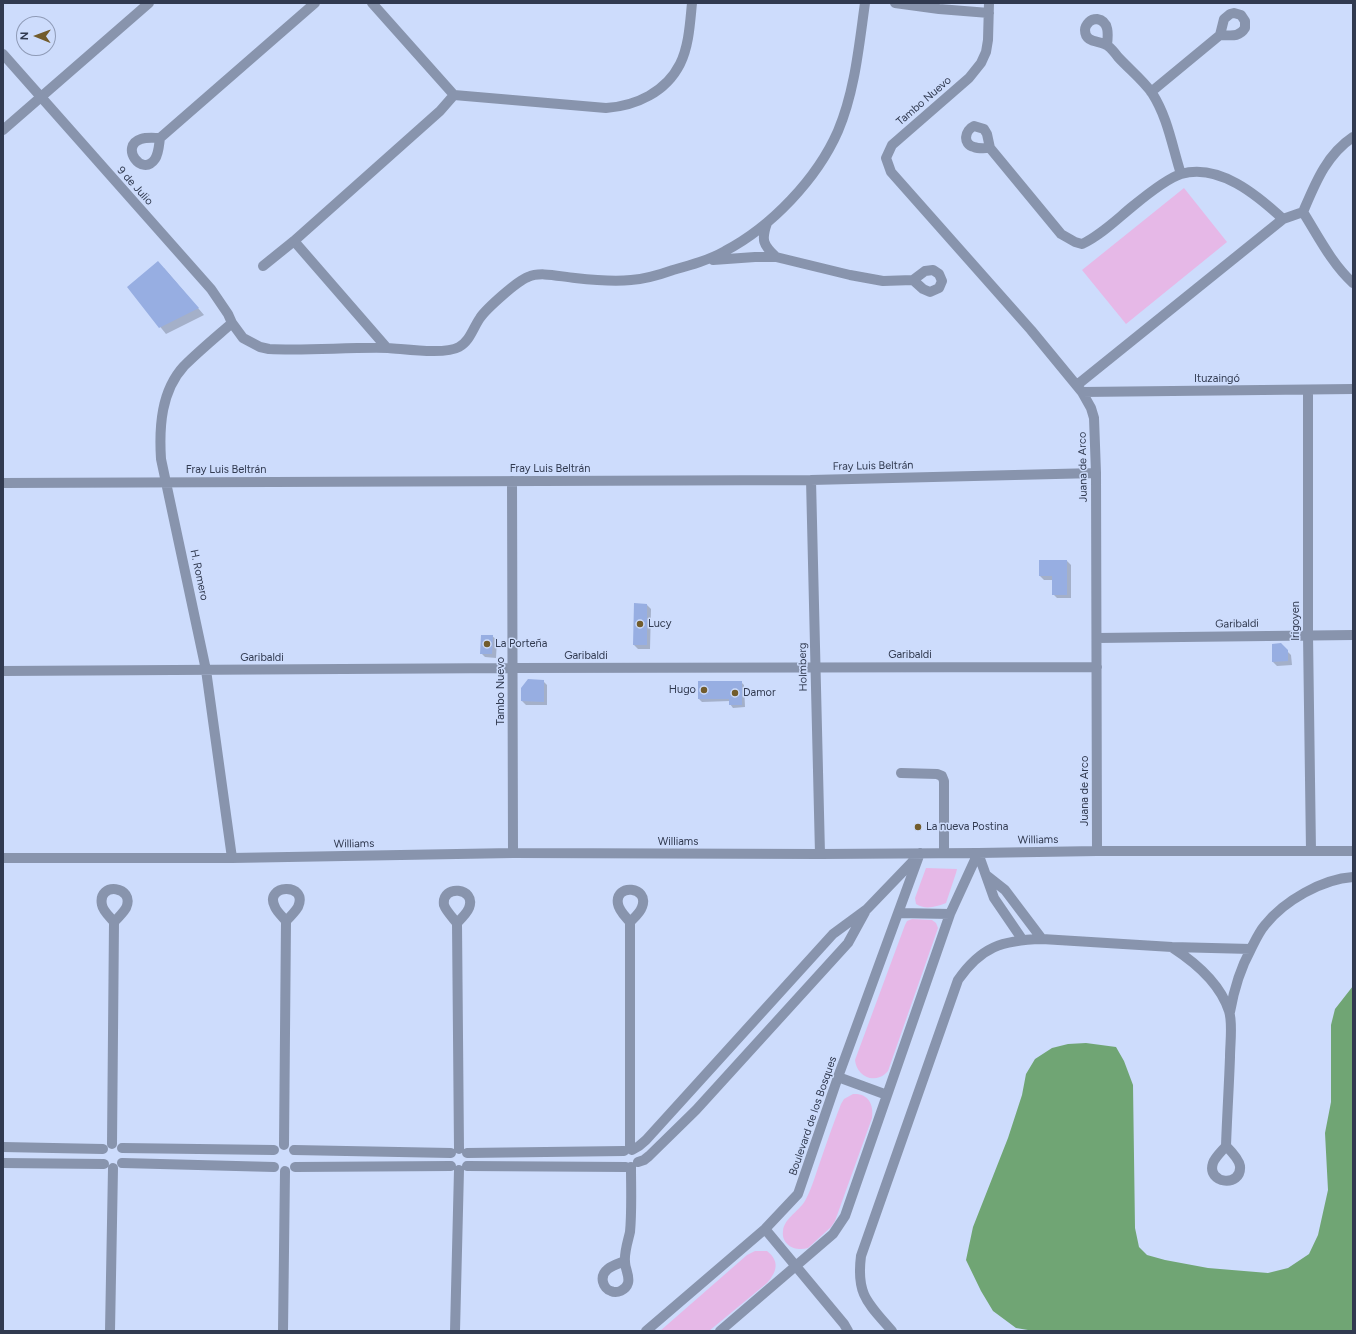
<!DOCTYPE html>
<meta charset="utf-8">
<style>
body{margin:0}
#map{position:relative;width:1356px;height:1334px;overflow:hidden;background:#cddcfc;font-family:Figtree,sans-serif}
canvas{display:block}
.frame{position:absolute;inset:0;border:4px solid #313a50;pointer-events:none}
.north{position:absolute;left:16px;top:16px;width:40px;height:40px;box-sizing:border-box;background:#cddcfc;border:1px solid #8f9bb7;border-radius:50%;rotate:271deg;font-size:11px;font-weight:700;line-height:16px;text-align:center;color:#313a50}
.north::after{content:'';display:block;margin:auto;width:14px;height:18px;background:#725c2c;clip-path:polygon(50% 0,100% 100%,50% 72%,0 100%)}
</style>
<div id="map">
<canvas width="1356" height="1334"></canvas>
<div class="frame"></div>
<div class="north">N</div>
</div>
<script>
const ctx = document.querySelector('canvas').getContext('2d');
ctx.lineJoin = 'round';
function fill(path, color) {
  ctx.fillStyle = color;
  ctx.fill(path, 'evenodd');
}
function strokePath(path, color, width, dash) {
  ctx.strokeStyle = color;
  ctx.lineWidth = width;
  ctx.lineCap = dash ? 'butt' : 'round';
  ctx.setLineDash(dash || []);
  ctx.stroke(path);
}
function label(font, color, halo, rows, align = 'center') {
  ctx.font = font + ' Figtree,sans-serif';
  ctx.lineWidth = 3;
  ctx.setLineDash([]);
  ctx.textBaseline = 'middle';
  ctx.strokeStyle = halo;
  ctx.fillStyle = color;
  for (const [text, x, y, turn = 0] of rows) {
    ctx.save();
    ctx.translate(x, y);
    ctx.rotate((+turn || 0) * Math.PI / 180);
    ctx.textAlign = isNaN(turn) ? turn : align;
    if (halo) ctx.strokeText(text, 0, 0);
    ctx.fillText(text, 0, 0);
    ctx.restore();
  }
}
fill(new Path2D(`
 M1184,188L1227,242L1126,324L1082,270Z
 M926,868L957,869L956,873L946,903C936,907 925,910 916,904L915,898Z
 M912,919L932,920L936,923L938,928L888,1071C886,1073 883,1076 880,1077C867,1082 856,1072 855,1060L905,925L907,921Z
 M853,1094C868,1093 874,1104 872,1118L835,1221L831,1227L808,1248C796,1252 781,1245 783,1231C784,1218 801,1210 806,1199C812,1188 815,1176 819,1165C826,1145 833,1124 841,1104L844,1099Z
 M755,1251H767C780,1261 777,1272 767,1283L709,1331H660L747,1255Z`), '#e6b8e7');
fill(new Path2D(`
 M1353,986V1331H1034L1016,1328L993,1311L981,1291L966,1260L973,1227L1008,1138L1022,1095L1026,1074L1035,1059L1052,1048L1068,1044L1086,1043L1116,1047L1124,1061L1133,1085L1135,1228L1139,1247L1147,1255L1165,1260L1208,1268L1268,1273L1288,1268L1309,1254L1318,1235L1328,1190L1325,1133L1331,1102V1025L1335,1009Z`), '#70a574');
fill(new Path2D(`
 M164,268L204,315L166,334L129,288Z
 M1040,561H1067L1071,565V598H1057L1053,594V580H1044L1040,576Z
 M647,605L651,609L650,649H638L634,645Z
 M492,636L497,640L496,658L485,657L481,653Z
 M1280,644L1291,655L1292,665L1277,666L1273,662Z
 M543,681L547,685V705H526L522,701Z
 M741,682L744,685L745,707L733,708L730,704V701L702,702L699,699Z`), '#0003');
fill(new Path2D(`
 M158,261L199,308L159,328L127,287Z
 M1039,560H1067V595H1052V576H1039Z
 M634,603L647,604V645H633Z
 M481,635H493L492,654H480Z
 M1281,643L1288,650V661L1272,662V644Z
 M528,679L544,680V702L521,701V688Z
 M698,681H742V705H729V699H698Z`), '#97aee2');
strokePath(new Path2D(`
 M372,3L454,95L606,108C636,106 666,92 680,64C689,46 690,23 692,3
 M895,3L939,9L989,13
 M989,3L988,40L986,52L981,63L969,78L892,145L886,158L891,172L1031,330L1082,392L1091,408L1094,418L1096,473L1097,851
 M1107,45C1108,36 1110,21 1097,19C1094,19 1091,20 1089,22C1087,24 1085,27 1085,30C1085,44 1101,40 1108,46C1112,49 1115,53 1118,57C1129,69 1143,80 1152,93C1168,118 1172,146 1181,174
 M3,54L211,289L228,314L232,323L243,338L260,347L269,349C308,351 348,347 388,348C405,349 445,355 459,347C470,341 473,328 480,318C486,309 517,281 528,277C541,271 561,277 575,278C593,280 612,282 631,280C645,279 659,275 673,270C691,265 709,260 725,251C771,227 817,179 838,131C855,91 859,45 865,3
 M1151,92L1220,35L1224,19L1230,14L1234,13L1241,15L1245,21V28C1239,38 1230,35 1220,35
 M3,130L149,3
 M1353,137C1326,155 1315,184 1303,212C1318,236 1332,264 1353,283
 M160,138C154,138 147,137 141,139C119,146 142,178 155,159C159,153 159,144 160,138L315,3
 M990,148C985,148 979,149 974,147C962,144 965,130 974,126L984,129L987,134L990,148L1061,234L1075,242L1082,244C1101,235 1117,219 1133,206C1144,197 1168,178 1181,174C1219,163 1257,195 1283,219
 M767,223C761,240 763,245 776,257L850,275L883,281L913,280L925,271L933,270L939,274L942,281L939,288L930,292L923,289L913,280
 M294,241L387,348
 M713,260L755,257H776
 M263,266L294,241L440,111L454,95
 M1077,385L1283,219L1303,212
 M1308,390V635L1311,851
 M1082,392L1353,389
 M811,480L820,854
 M512,481L513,853
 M3,483L811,480L1096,473
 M1097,638L1353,635
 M3,671L513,668L1097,667
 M901,773L937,774L942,776L944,781V853
 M978,853L994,898L1022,939
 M3,858H232L513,853L820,854L978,853L1097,851H1353
 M232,858L206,670L161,459C159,427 161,391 184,366C199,351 216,337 232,323
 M986,875L1005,890L1042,939
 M899,913L950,914
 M457,923C461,919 467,913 469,908C477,887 441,884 444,905C446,911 453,918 457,923L459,1149
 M1173,948C1196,963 1220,983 1229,1011C1233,1023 1230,1043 1230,1057C1229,1086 1227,1116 1226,1146C1222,1151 1215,1157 1213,1163C1206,1184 1242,1188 1240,1166C1239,1159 1231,1151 1226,1146
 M1230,1012C1234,989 1240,969 1251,949
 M838,1077L887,1095
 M112,1144L114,922C110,917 103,911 102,905C97,881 136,886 126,908C123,913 118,918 114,922
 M284,1145L286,921C283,917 277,912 275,907C263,884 309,882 298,907C295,912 290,917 286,921
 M3,1147L103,1149
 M122,1148L274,1150
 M630,1149V922C634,918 640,913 642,907C650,886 614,883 618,904C619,911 626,917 630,922
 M294,1150L451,1153
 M632,1150L639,1146L646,1140L833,934L867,909L918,856
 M467,1153L624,1151
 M638,1162L644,1160L649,1156L696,1110L848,943L865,912
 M3,1163L104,1164
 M122,1163L274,1167
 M467,1166L626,1167
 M295,1167L451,1166
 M765,1229L844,1324L848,1331
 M625,1261C615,1265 600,1269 603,1282C604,1286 607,1290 611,1291C617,1294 626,1290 628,1283C630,1276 625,1269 625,1262C624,1252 628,1241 630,1232C632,1211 631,1189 631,1167
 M110,1331L113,1168
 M283,1331L285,1171
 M455,1331L459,1170
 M646,1331L765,1229L798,1194L838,1077L920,853
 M720,1331L833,1234L845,1216L950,914L978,853
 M892,1331C868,1303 856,1295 861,1256L958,980C981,947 1002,940 1042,939L1172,947L1251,949C1255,941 1259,932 1265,925C1284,901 1322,879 1353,877`), '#8894ad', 10);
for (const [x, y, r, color] of [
 [640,624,4,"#725c2c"],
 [487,644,4,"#725c2c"],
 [704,690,4,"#725c2c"],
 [735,693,4,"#725c2c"],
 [918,827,4,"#725c2c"]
]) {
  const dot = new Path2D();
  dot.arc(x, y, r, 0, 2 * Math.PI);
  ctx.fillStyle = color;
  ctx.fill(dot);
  strokePath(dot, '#cddcfc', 1.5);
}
label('11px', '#313a50', '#cddcfc', [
 ["Tambo Nuevo",924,101,-41],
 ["9 de Julio",135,186,48],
 ["Ituzaingó",1217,379],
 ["Fray Luis Beltrán",873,466,-1],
 ["Juana de Arco",1083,467,-91],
 ["Fray Luis Beltrán",550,469],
 ["Fray Luis Beltrán",226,470],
 ["H. Romero",199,575,78],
 ["Irigoyen",1296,621,-90],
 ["Garibaldi",1237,624,-1],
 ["Garibaldi",910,655],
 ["Garibaldi",586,656],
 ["Garibaldi",262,658],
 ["Holmberg",803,667,-91],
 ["Tambo Nuevo",501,691,-90],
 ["Juana de Arco",1085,791,-90],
 ["Williams",1038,840,-1],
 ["Williams",678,842],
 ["Williams",354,844,-1],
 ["Boulevard de los Bosques",813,1116,-71]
]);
label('11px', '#313a50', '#cddcfc', [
 ["Lucy",648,624],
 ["La Porteña",495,644],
 ["Hugo",696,690,"right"],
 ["Damor",743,693],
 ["La nueva Postina",926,827]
], 'left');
</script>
